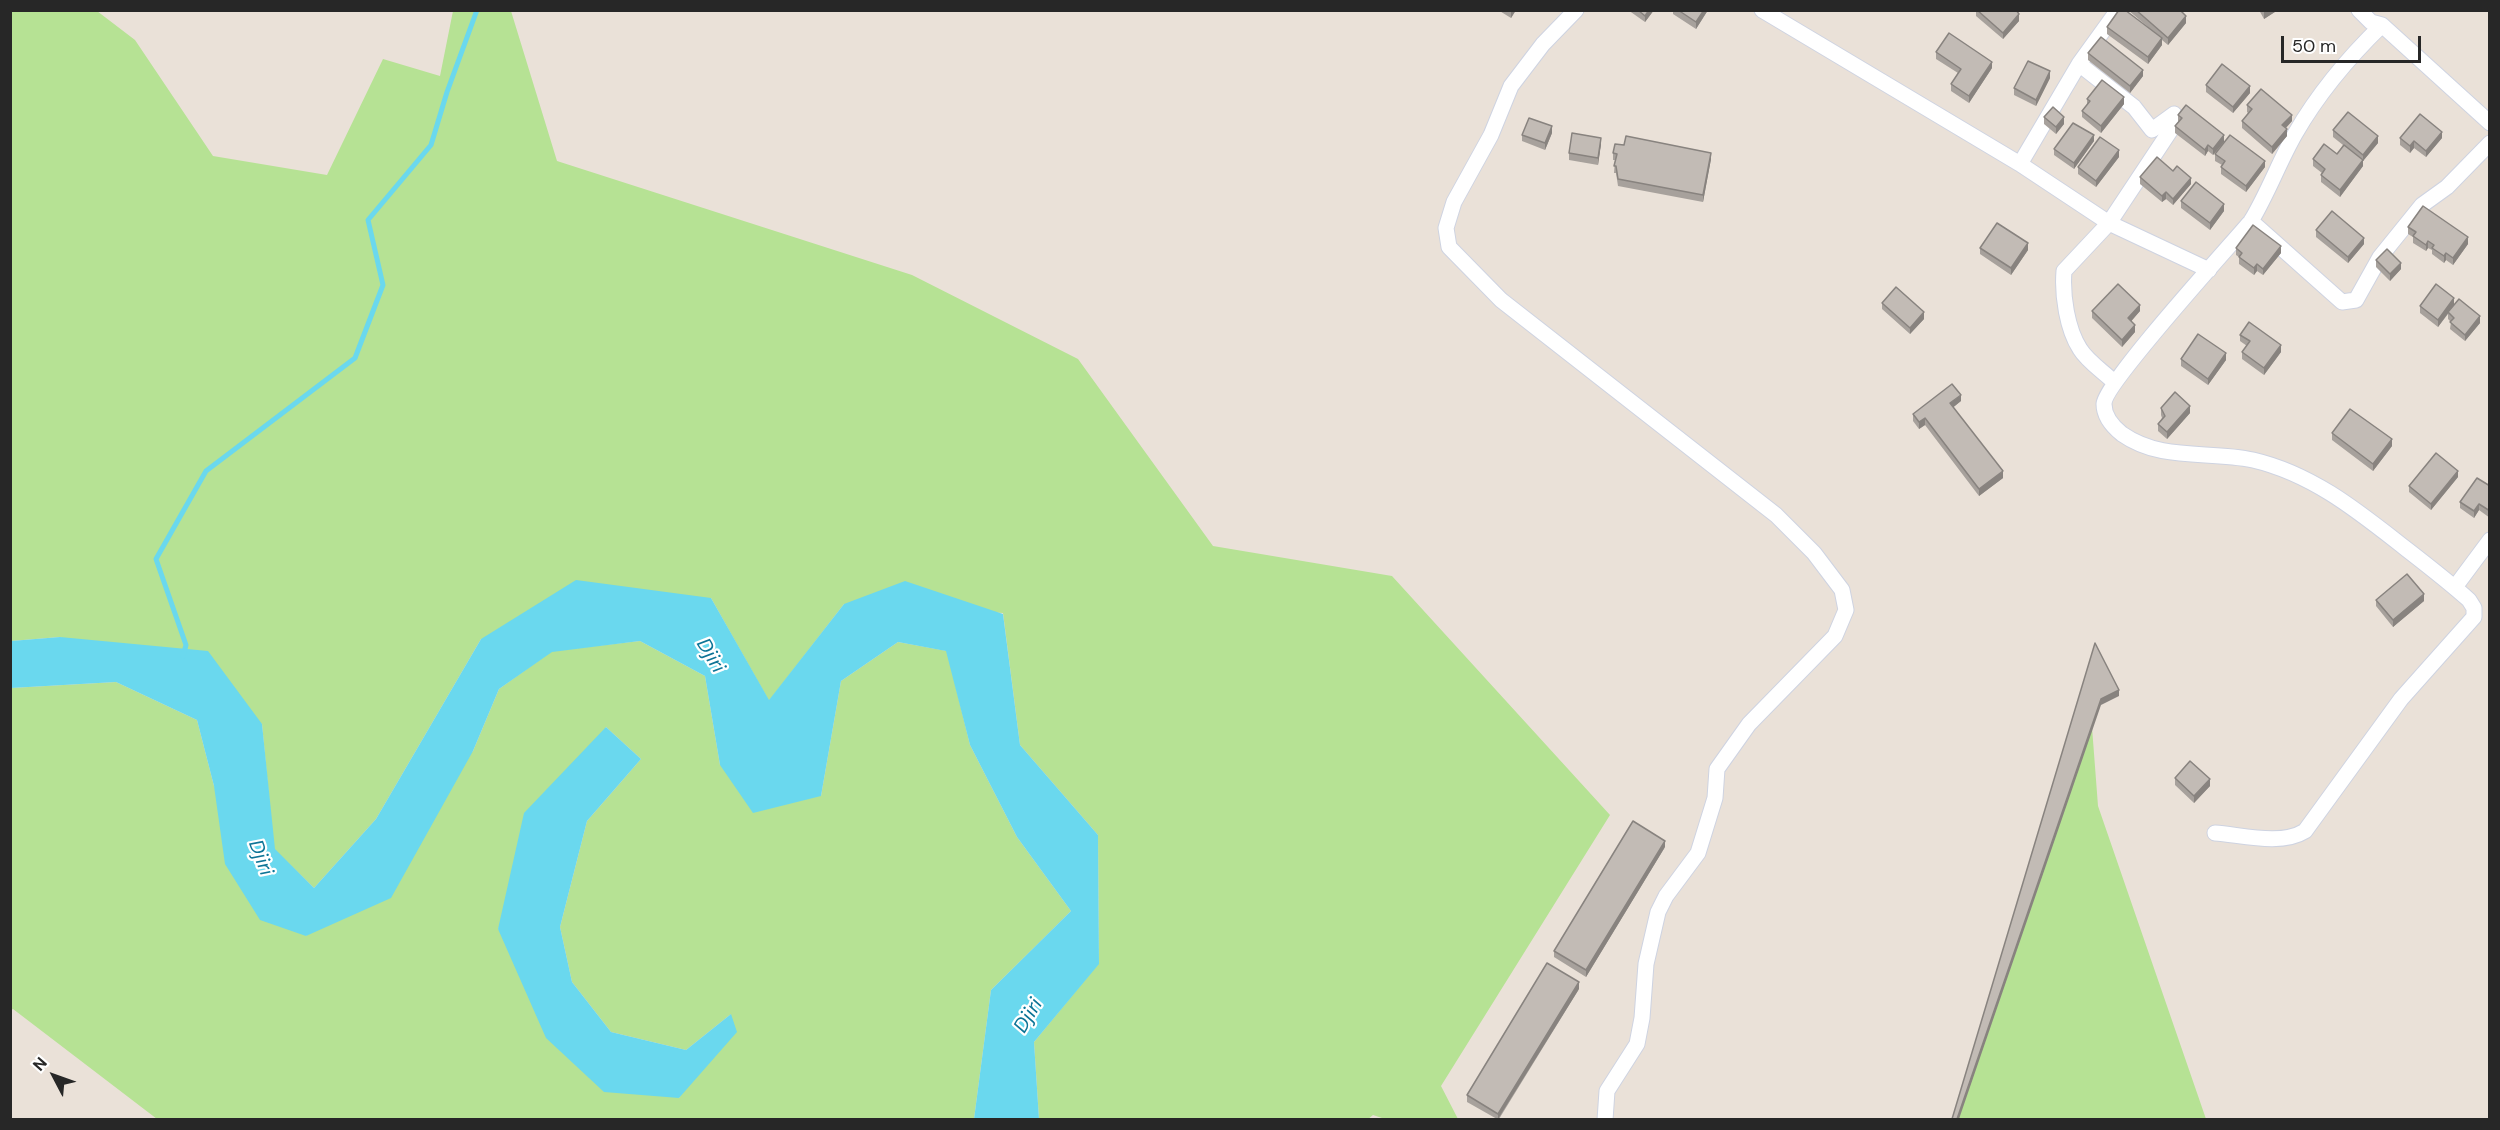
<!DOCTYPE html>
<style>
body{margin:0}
#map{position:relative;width:2500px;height:1130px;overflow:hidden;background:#eae1d8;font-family:"DM Sans",sans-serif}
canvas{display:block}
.frame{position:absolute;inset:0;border:12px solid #272727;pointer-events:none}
.north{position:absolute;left:24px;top:1046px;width:60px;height:60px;-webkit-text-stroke:4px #fff;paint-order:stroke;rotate:311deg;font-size:16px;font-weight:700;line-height:24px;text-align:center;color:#272727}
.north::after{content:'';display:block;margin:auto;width:21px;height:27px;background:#272727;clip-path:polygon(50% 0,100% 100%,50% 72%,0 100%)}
.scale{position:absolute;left:2281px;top:36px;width:140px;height:27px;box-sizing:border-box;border:3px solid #272727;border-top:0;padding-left:8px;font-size:18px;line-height:21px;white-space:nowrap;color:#272727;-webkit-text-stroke:4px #fff;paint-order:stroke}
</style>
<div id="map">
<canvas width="2500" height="1130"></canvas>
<div class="frame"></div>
<div class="north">N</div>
<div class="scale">50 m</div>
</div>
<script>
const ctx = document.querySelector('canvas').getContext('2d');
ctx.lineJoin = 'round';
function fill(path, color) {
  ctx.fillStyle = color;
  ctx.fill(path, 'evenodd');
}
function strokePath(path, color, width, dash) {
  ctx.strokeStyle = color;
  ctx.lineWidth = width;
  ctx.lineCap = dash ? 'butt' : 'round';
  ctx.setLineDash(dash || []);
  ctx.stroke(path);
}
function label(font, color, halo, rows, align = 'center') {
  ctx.font = font + ' "DM Sans",sans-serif';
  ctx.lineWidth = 4.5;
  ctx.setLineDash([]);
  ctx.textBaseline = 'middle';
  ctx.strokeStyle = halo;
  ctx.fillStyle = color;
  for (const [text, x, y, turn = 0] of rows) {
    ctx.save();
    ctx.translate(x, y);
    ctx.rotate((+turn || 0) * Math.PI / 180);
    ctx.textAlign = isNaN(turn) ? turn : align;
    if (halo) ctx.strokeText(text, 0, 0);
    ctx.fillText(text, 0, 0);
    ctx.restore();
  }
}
fill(new Path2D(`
 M11,11H97L135,40L213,156L327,175L383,59L440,76L453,11H511L557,161L912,275L1078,359L1213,546L1392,576L1610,815L1441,1086L1458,1119H1385L1373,1115L1367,1120L1039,1119L1034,1042L1099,963L1098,835L1020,745L1003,613L844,604L769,701L711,598L481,639L376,819L314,888L274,849L262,724L60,637L11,641Z
 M640,641L705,676L720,765L821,796L841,681L898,642L947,651L970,745L1017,837L1071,911L991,990L974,1119H157L13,1009L11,1010V688L116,682L197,720L214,786L306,936L473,751L499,689L552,651ZM606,727L641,759L587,821L560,927L572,982L611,1032L686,1050L731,1014L679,1098L498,929Z
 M2090,701L2098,806L2206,1119L1956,1120Z`), '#b6e294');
fill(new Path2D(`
 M576,580L711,598L769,700L844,604L905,581L1003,614L1020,745L1098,835L1099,964L1034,1042L1039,1119H974L991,990L1071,911L1017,837L970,745L946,651L898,642L841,681L821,796L753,813L720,765L705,676L640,641L552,652L499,689L473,751L391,898L306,936L260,920L225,864L214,786L197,720L116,682L11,688V641L60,637L208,651L262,724L275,849L314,888L376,819L481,639Z
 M606,727L641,759L587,821L560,927L572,982L611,1032L686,1050L731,1014L737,1032L679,1098L604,1092L546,1038L498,929L524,813Z`), '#6ad8ee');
strokePath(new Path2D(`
 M183,656L186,645L156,559L206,471L355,358L383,285L368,220L431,145L447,92L477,10`), '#6ad8ee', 5);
const minor = new Path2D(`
 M1576,10L1543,44L1511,86L1491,135L1454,202L1446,228L1449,247L1501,300L1776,515L1814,553L1842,590L1846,610L1835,636L1749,724L1717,769L1715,798L1698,853L1666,896L1658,912L1646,964L1642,1018L1637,1044L1607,1091L1605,1120
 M1762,10L2020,164L2109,223L2209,270
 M2359,10L2371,22L2382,25L2490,123
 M2079,64L2134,107L2152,130L2174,114V125L2109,223L2064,271C2062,295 2067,329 2080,349C2088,362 2104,372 2114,382
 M2020,164L2079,64L2118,10
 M2251,221L2342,302L2356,300L2380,257L2422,205L2447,187L2490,143
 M2455,587L2490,540
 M2215,833C2242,835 2281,846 2305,831L2401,699L2474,617V608L2469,600C2449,582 2427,565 2405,548C2359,512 2313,474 2253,460C2208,450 2162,462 2122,434C2112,426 2104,417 2104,404C2104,384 2229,247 2251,221C2268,193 2279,162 2295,134C2319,92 2348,58 2382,25`);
strokePath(minor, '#ced3e1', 17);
strokePath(minor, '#fff', 15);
fill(new Path2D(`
 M1498,10H1516L1511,18Z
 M1628,10H1654L1645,22Z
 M1673,10H1708L1696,29L1673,14Z
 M1976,10H2016L2019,21L2003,39L1976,16Z
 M2128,10H2180L2186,23L2168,45L2162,40V45L2148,64L2107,34V27H2148Z
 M2259,10H2278L2264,19Z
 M1936,52L1992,68L1969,103L1951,91V84L1958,73L1936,59Z
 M2088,53L2143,76L2130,93L2088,60Z
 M2050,78L2036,106L2014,95V88Z
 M2206,85L2250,93L2233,113L2206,92Z
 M2087,99L2124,104L2101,133L2082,117V111L2087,105Z
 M2247,105L2292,121L2286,128L2287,136L2272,154L2242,128V121L2248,113L2247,112Z
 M2178,115L2224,142L2213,155L2208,151L2205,156L2175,133V126L2178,122Z
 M2044,117L2064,124L2056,134L2044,124Z
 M2333,130L2378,143L2363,161V166L2340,197L2321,182V175L2322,173L2313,166V159L2337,154L2343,145L2333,137Z
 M1552,133L1545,150L1522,141V135Z
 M2400,138H2442L2426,157L2414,148L2410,153L2400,145Z
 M2094,141L2074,169L2054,155V149Z
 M1601,144L1598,165L1569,160V153Z
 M1613,153L1711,159L1703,202L1618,186L1616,173H1614L1615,160H1613Z
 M2215,154L2265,167L2246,192L2221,174V167L2222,165L2215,161Z
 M2119,157L2096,187L2078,174V167Z
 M2140,177L2191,184L2173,205L2166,199L2162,202L2140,184Z
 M2181,201L2224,211L2210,230L2181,208Z
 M2408,227L2468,244L2453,265L2446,260L2444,263L2432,254V250L2428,248L2426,251L2413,243V237L2408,234Z
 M2316,230L2364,244L2348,263L2316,237Z
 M1980,248L2028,250L2011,275L1980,254Z
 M2236,248L2281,253L2263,275L2257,271L2254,275L2239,264V257L2236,255Z
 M2376,260L2401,269L2390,281L2376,267Z
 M1882,303L1924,319L1910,334L1882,309Z
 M2454,305L2480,323L2465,341L2450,329L2451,322L2448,319V314L2438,327L2420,313V306Z
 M2092,311H2140L2131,321L2135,332L2122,347L2092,318Z
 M2240,335L2281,352L2264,375L2242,359V352L2247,346L2240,341Z
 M2181,359L2226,360L2208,385L2181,366Z
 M1961,401L1953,407L2003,478L1979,496L1925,425L1919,429L1913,421V414Z
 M2161,408L2190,413L2167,439L2158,431V424L2162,418L2161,415Z
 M2332,433L2392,446L2373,471L2332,440Z
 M2458,477L2431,510L2409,492V486Z
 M2490,486V518L2479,510L2474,518L2460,508V502Z
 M2376,600L2424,601L2393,627L2376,606Z
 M2175,778L2210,786L2194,803L2175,785Z
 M1665,847L1586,977L1554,957V951Z
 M1579,989L1499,1119H1497L1467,1102V1095Z`), '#a7a19c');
fill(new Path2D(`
 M1512,10H1516L1511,18V12Z
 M1649,10H1654L1645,22V16Z
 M1704,10H1708L1696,29V22Z
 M2266,10H2278L2264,19V12Z
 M2019,14V21L2003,39V33Z
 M2186,16V23L2168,45V38Z
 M2162,38V45L2148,64V57Z
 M1992,62V68L1969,103V96Z
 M2143,70V76L2130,93V86Z
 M2050,71V78L2036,106V100Z
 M2250,86V93L2233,113V107Z
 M2124,97V104L2101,133V126Z
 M2292,115V121L2282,132V125Z
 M2064,117V124L2056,134V127Z
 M1552,126V133L1545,150V143Z
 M2287,129V136L2272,154V147Z
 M2442,132V138L2426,157V151Z
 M2094,135V141L2074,169V163Z
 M2224,135V142L2213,155V149Z
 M2378,136V143L2363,161V166L2340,197V190L2363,160V155Z
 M1601,138V144L1598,165V158Z
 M2414,141V148L2410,153V146Z
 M2208,145V151L2205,156V150Z
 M2119,150V157L2096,187V181Z
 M1711,153V159L1703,202V195Z
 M2265,161V167L2246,192V186Z
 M2191,178V184L2173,205V199Z
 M2166,192V199L2162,202V196Z
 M2224,204V211L2210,230V223Z
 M2468,237V244L2453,265V258Z
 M2364,238V244L2348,263V257Z
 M2428,241V248L2426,251V245Z
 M2028,243V250L2011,275V268Z
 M2281,246V253L2263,275V269Z
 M2446,253V260L2444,263V256Z
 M2401,263V269L2390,281V274Z
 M2257,264V271L2254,275V268Z
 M2454,298V305L2438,327V320Z
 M2140,305V311L2128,325V318Z
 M1924,312V319L1910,334V328Z
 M2480,316V323L2465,341V335Z
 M2135,325V332L2122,347V340Z
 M2281,345V352L2264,375V368Z
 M2226,353V360L2208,385V379Z
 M1961,395V401L1950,410V403Z
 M2190,406V413L2167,439V432Z
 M1925,418V425L1919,429V422Z
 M2392,439V446L2373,471V464Z
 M2003,471V478L1979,496V489Z
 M2458,471V477L2431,510V504Z
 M2479,504V510L2474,518V511Z
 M2424,594V601L2393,627V620Z
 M2119,690V696L2101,705L1959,1119H1957L2101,699Z
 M2210,779V786L2194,803V796Z
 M1665,841V847L1586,977V970Z
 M1579,982V989L1498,1119V1114Z`), '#88837f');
const building = new Path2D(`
 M1638,10H1649L1645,16Z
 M1678,10H1704L1696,22Z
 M1977,10H2016L2019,14L2003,33Z
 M2119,10H2125L2162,38L2148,57L2107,27Z
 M2136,10H2180L2186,16L2168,38Z
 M1949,33L1992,62L1969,96L1951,84L1961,69L1936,52Z
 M2101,37L2143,70L2130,86L2088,53Z
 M2028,61L2050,71L2036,100L2014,88Z
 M2222,64L2250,86L2233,107L2206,85Z
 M2102,80L2124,97L2101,126L2082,111L2090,101L2087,99Z
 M2261,89L2292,115L2282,125L2287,129L2272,147L2242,121L2252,109L2247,105Z
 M2186,105L2224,135L2213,149L2208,145L2205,150L2175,126L2182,118L2178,115Z
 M2053,107L2064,117L2056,127L2044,117Z
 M2348,112L2378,136L2363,155L2333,130Z
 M2420,114L2442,132L2426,151L2414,141L2410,146L2400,138Z
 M1529,118L1552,126L1545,143L1522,135Z
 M2073,123L2094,135L2074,163L2054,149Z
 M1572,133L1601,138L1598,158L1569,153Z
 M2230,135L2265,161L2246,186L2221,167L2225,161L2215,154Z
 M1626,136L1711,153L1703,195L1618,179L1616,166H1614L1617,154L1613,153L1615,144L1624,145Z
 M2100,137L2119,150L2096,181L2078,167Z
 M2324,144L2337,154L2344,145L2363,160L2340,190L2321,175L2325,169L2313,159Z
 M2157,157L2173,171L2177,166L2191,178L2173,199L2166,192L2162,196L2140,177Z
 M2196,182L2224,204L2210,223L2181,201Z
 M2423,206L2468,237L2453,258L2446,253L2444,256L2432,248L2434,245L2428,241L2426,245L2413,236L2416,232L2408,227Z
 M2332,211L2364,238L2348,257L2316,230Z
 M1997,223L2028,243L2011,268L1980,248Z
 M2253,225L2281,246L2263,269L2257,264L2254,268L2239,257L2242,253L2236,248Z
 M2387,249L2401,263L2390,274L2376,260Z
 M2118,284L2140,305L2128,318L2135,325L2122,340L2092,311Z
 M2436,284L2454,298L2438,320L2420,306Z
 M1896,287L1924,312L1910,328L1882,303Z
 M2459,299L2480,316L2465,335L2450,322L2454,318L2448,312Z
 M2249,322L2281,345L2264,368L2242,352L2250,341L2240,335Z
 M2198,334L2226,353L2208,379L2181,359Z
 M1952,384L1961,395L1950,403L2003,471L1979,489L1925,418L1919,422L1913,414Z
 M2175,392L2190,406L2167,432L2158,424L2165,416L2161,408Z
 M2350,409L2392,439L2373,464L2332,433Z
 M2436,453L2458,471L2431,504L2409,486Z
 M2477,478L2490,486V511L2479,504L2474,511L2460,502Z
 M2407,574L2424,594L2393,620L2376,600Z
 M2095,643L2119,690L2101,699L1957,1119H1952Z
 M2190,761L2210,779L2194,796L2175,778Z
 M1633,821L1665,841L1586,970L1554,951Z
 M1547,963L1579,982L1498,1114L1467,1095Z`);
fill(building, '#c2bbb5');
strokePath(building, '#88837f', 1.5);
label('italic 20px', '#0d7496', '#fff', [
 ["Djiri",710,656,59],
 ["Djiri",260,858,69],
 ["Djiri",1029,1016,-59]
]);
</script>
